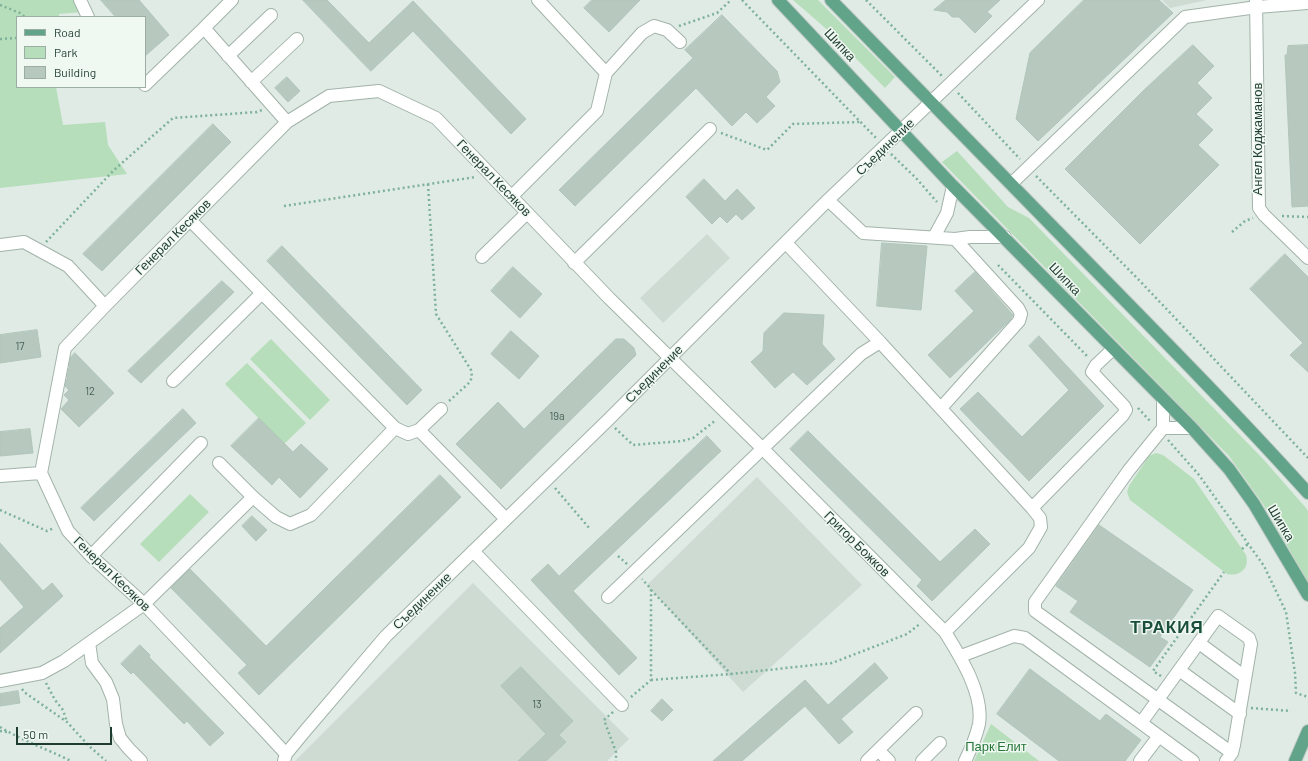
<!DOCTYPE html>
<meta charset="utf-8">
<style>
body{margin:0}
#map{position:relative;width:1308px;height:761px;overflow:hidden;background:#dfebe4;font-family:Barlow,sans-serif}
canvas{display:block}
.legend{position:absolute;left:16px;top:16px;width:130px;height:72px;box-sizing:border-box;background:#f0f8f2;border:1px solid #9cada4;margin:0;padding:5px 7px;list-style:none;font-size:12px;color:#1f3c30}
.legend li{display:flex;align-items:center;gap:8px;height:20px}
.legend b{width:20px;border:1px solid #9cada4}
.scale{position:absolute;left:16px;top:727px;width:96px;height:18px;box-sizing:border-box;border:2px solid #1f3c30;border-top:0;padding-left:5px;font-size:12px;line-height:14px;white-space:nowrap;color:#1f3c30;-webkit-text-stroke:3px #f0f8f2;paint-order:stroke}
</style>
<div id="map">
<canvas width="1308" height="761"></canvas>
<ul class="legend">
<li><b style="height:5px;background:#61a489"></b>Road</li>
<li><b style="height:11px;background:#b6debb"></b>Park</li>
<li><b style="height:11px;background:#b7c9bf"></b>Building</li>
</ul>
<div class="scale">50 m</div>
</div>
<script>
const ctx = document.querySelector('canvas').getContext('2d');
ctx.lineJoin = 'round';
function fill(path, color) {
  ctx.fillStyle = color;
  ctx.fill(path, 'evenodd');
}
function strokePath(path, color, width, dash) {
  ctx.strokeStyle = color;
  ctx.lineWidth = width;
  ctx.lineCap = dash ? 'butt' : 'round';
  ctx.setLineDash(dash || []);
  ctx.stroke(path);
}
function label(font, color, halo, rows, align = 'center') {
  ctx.font = font + ' Barlow,sans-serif';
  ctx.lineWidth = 3;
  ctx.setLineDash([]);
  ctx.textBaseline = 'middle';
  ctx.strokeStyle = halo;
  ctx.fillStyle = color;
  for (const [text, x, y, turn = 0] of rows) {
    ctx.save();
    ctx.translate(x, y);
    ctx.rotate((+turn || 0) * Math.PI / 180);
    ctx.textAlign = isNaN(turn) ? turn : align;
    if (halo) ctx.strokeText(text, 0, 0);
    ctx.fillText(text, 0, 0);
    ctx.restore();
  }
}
fill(new Path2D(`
 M1162,0H1207L1170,8Z
 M707,234L730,258L663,323L640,298Z
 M757,477L862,585L743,692L647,585Z
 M473,583L629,739L607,761H295Z`), '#cddbd3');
fill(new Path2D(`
 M0,0H77L82,12L59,14V17H17V87H56L63,125L105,122L108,145L127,174L0,188Z
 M793,0H818L895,77L885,88L831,33Z
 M957,151L1008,207L1029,218L1264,460L1306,508L1308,511V582L1263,504L1229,456L942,162Z
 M271,339L330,400L310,420L250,359Z
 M247,363L306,423L284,444L225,384Z
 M1156,453L1163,455L1194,479L1246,555C1250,568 1240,577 1227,574L1130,500L1127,492L1129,486L1149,456Z
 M190,494L209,512L159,562L140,544Z
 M991,724L1039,761H974Z`), '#b6debb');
const building = new Path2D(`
 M101,0H139L169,35L145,56V17H116Z
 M303,0H327L369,43L413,1L526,119L511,134L413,31L371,71Z
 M592,0H640L609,32L584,8Z
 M946,0H1000L987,12L992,16L975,33L959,17H952L947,12L934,10Z
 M1084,0H1159L1173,13L1038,141L1016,119L1030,53Z
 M722,15L777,71L780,82L766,97L775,106L757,123L746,112L732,126L696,88L575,206L559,190L693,58L685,50Z
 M1193,45L1214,66L1197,83L1212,98L1196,114L1213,130L1198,145L1219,165L1140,244L1065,169L1144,90Z
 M1308,45V206L1292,207L1285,55H1287L1288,46Z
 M287,77L300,91L288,102L275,88Z
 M213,124L231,142L102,271L83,254Z
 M704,179L725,201L737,189L755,208L742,220L736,214L727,223L720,216L712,224L686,197Z
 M882,243L927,246L921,310L877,306Z
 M282,246L422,390L407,405L267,261Z
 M1285,254L1308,277V372L1290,355L1303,343L1250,289Z
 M513,267L542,294L520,318L491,291Z
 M975,272L1013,315L1010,320L950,378L928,355L974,311L955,291Z
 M222,281L234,292L141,383L128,371Z
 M784,313L824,315L822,344L835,359L807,385L793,372L775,388L751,362L763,351L764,333Z
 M37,330L41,357L0,363V335Z
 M511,331L539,356L519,379L491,354Z
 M1039,336L1104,406L1029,481L960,409L978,392L1022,437L1069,390L1029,346Z
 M616,339H624L634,348L636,355L501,489L456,444L498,402L524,429Z
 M75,353L114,393L79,427L61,409L69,400L64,395L69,390L65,386L67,379L68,378L67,377L69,368L70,367L69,366L71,357Z
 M183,409L196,423L94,521L81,508Z
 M259,418L293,452L301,444L328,469L300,498L279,477L272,485L231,446Z
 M30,429L33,453L0,456V432Z
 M808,431L940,562L975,529L990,544L932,601L917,586L922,580L790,449Z
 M707,436L721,451L573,591L637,658L619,675L531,580L548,564L559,576Z
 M440,475L461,497L259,695L238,673L247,665L171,588L190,569L266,646Z
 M252,516L267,530L256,541L242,526Z
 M1099,525L1193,590L1160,637L1168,642L1150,667L1070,612L1078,601L1056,586Z
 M0,543L43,591L52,583L63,596L0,653V628L24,607L0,579Z
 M140,645L150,655L149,657L224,733L210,746L187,721L184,724L133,672L131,674L121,664Z
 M875,663L888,678L841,719L853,732L839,744L805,706L742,761H713L805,680L828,705Z
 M521,667L573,721L559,735L566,742L546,761H518L546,734L501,686Z
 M1030,669L1100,721L1106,714L1141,740L1125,761H1059L997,714Z
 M18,691L20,703L0,706V694Z
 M662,699L673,710L662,721L651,711Z`);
fill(building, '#b7c9bf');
strokePath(building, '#b1c5ba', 1);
const minor = new Path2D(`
 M80,0L88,17
 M1256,0L1259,208L1264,215L1308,258
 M204,28L232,0
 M228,56L271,15
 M606,73L642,33L654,26L667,30L680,42
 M251,82L297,39
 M145,85L204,28L287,122
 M1011,184L1185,17L1257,7L1308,3
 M512,196L597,111L606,73L538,0
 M828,200L863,233L955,239L970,237H1005
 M190,220L395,428L408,434L419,430L441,409
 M934,237L947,213L953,186
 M786,243L880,342
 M0,245L24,242L68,266L105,306
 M482,257L527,213
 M574,263L710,129
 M173,381L262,293
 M1163,399V428L1129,470L1035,602V611L1232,753
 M941,408L1019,321L1021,314L1018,308L955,239
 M1163,428H1192
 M419,430L506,519
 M0,476L41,473
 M253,497L276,517L290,524L311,515L395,428
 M1032,508L1123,415L1126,410L1124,406L1092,372L1096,365L1113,349
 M473,551L622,705
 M91,556L201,443
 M608,597L861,354L880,342L1032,508L1040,518L1041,527L1029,548L945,632
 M89,643L92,663L106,682L113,699L116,724L120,738L129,749L141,761
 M1199,643L1245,677
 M961,656L1014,636L1025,638L1193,761
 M1179,670L1240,714
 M0,681L42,673L64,661L144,604L253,497L219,463
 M1141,723L1218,616L1249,638L1251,644L1234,745L1232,753L1226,761
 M878,750L889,761
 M286,754L263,729L144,604L91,556L68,531L41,473L65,348L105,306L287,122L329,96L379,91L436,118L609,298L763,449L945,632C960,656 984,694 979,724C976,737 971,749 965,761
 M284,761L286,754L305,731L386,636L608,420L828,200L1038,0
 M867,761L916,713
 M922,761L940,743
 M1140,761L1159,736`);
const major = new Path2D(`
 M778,0L953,186L1192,428L1229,469L1254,504L1308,595
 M831,0C903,74 975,148 1048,222C1135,311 1224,400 1308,493
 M1295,761L1308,731`);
strokePath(minor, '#a2b3aa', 14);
strokePath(major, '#c0c8c5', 14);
strokePath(new Path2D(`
 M742,0L877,139
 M866,0L942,76
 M0,5L20,13L25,17
 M679,26L717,13L731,0
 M0,39L17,38
 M958,93L1020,159
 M721,133L767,150L793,124L860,122
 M891,154L916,178L937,202
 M1036,176L1138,279L1308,458
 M428,184L436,314L471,370L472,377L470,382L448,402
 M284,206L476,177
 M1282,216L1308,217
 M1232,232L1245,221L1253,218
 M46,242L114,170L173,118L257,112L262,110
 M998,265L1088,357
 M1138,408L1151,422
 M615,428L633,445L682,441L693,438L716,420
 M1168,440L1199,475L1264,566L1286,612L1295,673L1296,693L1308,697
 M555,488L590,529
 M0,510L47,531L54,528
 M1242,549L1248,544
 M618,556L627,564
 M651,590L731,674
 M1161,676L1153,671L1224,572
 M651,680L731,674L832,663L907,634L921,623
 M46,683L55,700L63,710L67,722
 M22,689L24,692L67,722L89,746L106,761
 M631,697L651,680V589L642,579
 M1251,708L1291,711
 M613,712L604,720L616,752V761
 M0,727C23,741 47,749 71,761
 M0,731L7,732`), '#7db19a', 2.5, [2, 3]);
strokePath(minor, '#fff', 12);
strokePath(major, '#61a489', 12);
label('11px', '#455f54', null, [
 ["17",20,346],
 ["12",90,391],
 ["19a",557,416],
 ["13",537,704]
]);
label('13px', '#1f3c30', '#f0f8f2', [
 ["Шипка",840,45,47],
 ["Ангел Коджаманов",1258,139,-90],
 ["Съединение",885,147,-44],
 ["Генерал Кесяков",494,178,46],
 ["Генерал Кесяков",173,237,-45],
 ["Шипка",1065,279,46],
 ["Съединение",654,374,-45],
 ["Шипка",1281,523,59],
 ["Григор Божков",857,544,45],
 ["Генерал Кесяков",112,574,44],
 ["Съединение",422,601,-44]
]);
label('13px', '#27763a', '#f0f8f2', [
 ["Парк Елит",996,747]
]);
ctx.letterSpacing = '1px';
label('bold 17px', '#1a4f3b', '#f0f8f2', [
 ["ТРАКИЯ",1167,627]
]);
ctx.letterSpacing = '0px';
</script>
